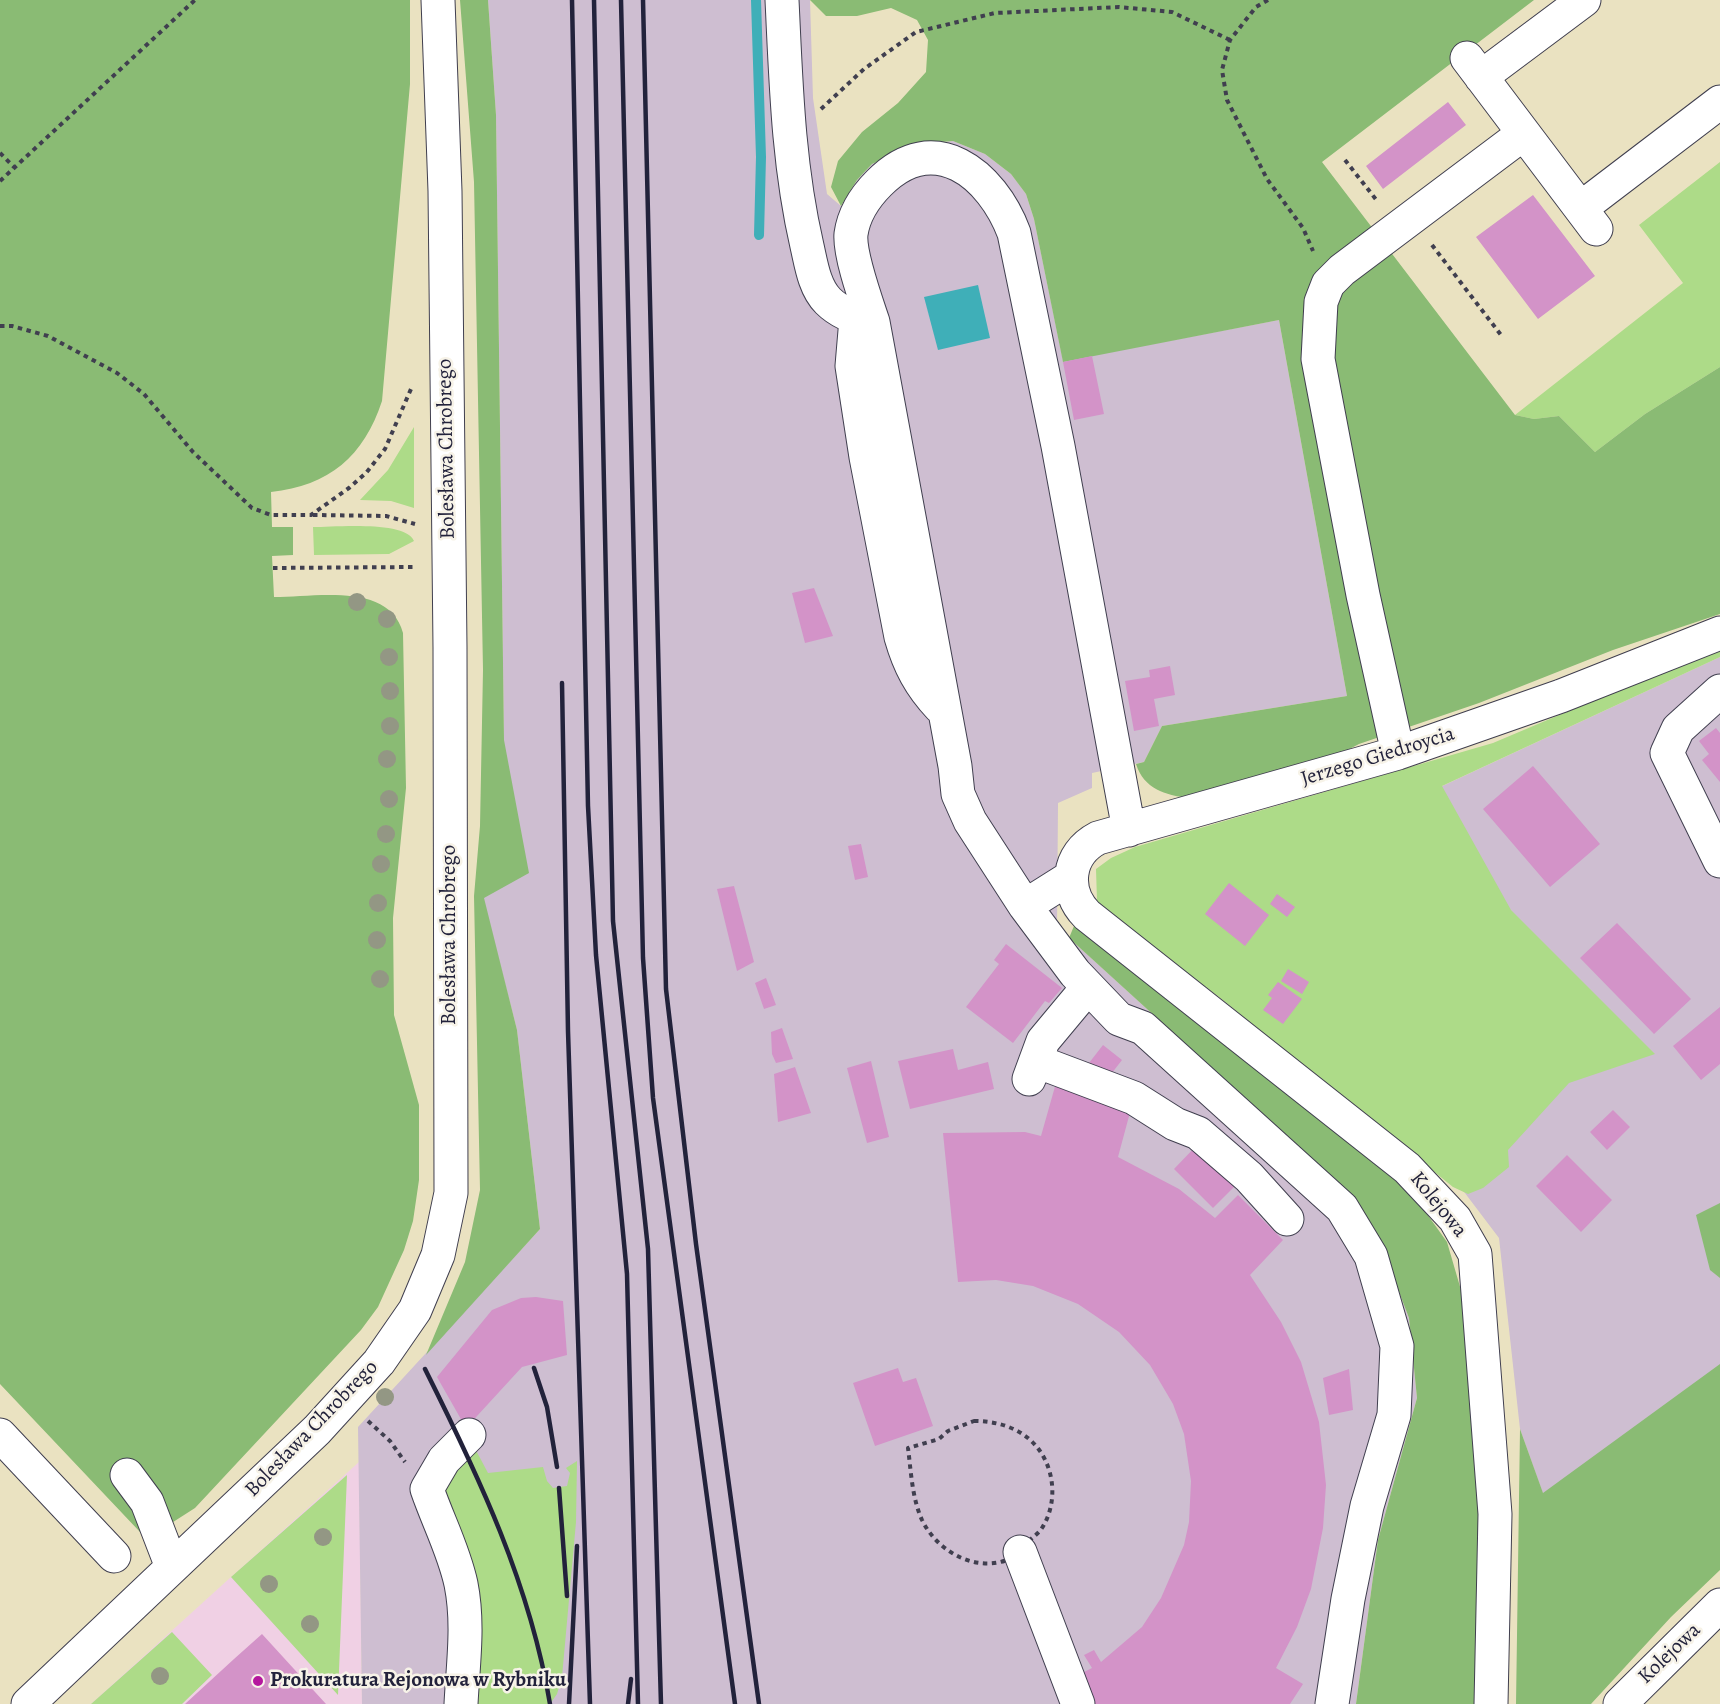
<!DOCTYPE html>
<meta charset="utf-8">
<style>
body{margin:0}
canvas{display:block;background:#eae2c1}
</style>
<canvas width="1720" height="1704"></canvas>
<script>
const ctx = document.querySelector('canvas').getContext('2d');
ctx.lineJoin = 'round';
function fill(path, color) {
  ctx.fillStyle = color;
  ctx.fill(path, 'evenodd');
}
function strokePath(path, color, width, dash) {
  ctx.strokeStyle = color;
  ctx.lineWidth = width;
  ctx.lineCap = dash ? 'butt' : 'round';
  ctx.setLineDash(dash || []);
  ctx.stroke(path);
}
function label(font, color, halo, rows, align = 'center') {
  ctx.font = font + ' Alegreya,serif';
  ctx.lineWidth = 5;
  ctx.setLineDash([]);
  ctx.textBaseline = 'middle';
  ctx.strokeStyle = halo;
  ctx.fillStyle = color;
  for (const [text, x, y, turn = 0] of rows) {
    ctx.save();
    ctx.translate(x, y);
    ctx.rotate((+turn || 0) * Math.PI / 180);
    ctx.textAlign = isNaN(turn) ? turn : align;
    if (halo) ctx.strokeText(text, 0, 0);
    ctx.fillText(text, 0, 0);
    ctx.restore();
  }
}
fill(new Path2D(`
 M359,1462L362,1704H91L231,1577Z`), '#f0d0e4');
fill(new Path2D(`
 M488,0H810L813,98L827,194L841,206L857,180L872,164L916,144L953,141L985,154L1011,174L1026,194L1034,219L1063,361L1279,320L1347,696L1162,726L1144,762L1092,773V788L1058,803L1057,927L1325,1171L1380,1242L1409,1318L1417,1398L1378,1540L1356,1704H362L358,1427L540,1229L517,1030L483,898L504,740L496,115Z
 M1720,657V1489L1583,1606L1520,1429L1499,1238L1449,1172L1395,808Z`), '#cebed1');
fill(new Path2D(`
 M1720,162V367L1645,414L1595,452L1559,416L1534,419L1515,415L1683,283L1639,225Z
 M414,427V508L391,501L360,500L388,470Z
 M313,527C334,527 406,520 414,541L389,554L314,555Z
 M1720,647V657L1442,786L1511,910L1655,1054L1569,1083L1508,1150L1509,1167L1483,1188L1468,1194L1453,1187L1219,997L1113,918L1097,901L1096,869L1111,858L1135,847L1493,743Z
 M471,1441L488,1473L543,1467L547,1481L553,1488L567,1486L570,1473L566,1468L577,1461L576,1522L562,1677L557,1694L550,1704H468L440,1476Z
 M347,1475L338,1695L231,1577Z
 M172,1632L212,1675L182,1704H91Z`), '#addb88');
fill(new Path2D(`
 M0,0H410V84L382,401C364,456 329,486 271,492L272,527H293V555L272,556L274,597C316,597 390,582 403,633L406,788L393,918L394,1015L419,1105V1180L413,1221L404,1250L378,1307L361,1330L195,1508L170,1524L140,1532L0,1384Z
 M460,0H488L496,115L504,740L529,873L484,898L517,1030L540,1229L426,1355L465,1262L480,1190L474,896L480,826L483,670L474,182Z
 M810,0H1534L1322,162L1515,415L1534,419L1559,416L1595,452L1645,414L1720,367V614L1613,650L1479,703L1359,744L1340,754L1189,798C1165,795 1144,789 1136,764L1144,762L1162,726L1347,696L1279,320L1063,362L1034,219L1026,194L1011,174L985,154L953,141L916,144L872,164L857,180L841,206L831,187L838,161L862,132L898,103L926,72L928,40L917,20L891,8L857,16H826Z
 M1074,926L1191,1014L1377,1162L1422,1207L1447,1242L1463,1297L1479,1473L1481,1704H1356L1378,1540L1417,1398L1409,1318L1380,1242L1325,1171L1069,938Z
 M1720,1203V1278L1710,1270L1696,1215Z
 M1720,1364V1570L1671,1617L1591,1704H1516L1520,1429L1543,1493Z`), '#8abb74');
fill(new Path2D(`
 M978,285L990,338L938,350L924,297Z`), '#3fafb8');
strokePath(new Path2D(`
 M756,0L761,157L759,235`), '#3fafb8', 10);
fill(new Path2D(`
 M1448,102L1466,125L1383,189L1366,166Z
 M1533,195L1595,276L1538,319L1476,237Z
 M1092,356L1104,414L1074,420L1063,362Z
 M814,588L833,636L805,643L792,593Z
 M1170,666L1175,695L1154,699L1159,726L1134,731L1125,681L1150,677L1149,670Z
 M1716,728L1720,733V782L1702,760L1709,754L1699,741Z
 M1533,766L1600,844L1550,887L1483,809Z
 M861,844L868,877L855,880L848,846Z
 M1229,883L1269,915L1245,946L1205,914Z
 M734,886L754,962L737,971L717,889Z
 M1277,894L1295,907L1287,917L1270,904Z
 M1617,923L1691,999L1654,1034L1580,958Z
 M1006,944L1062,988L1049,1003L1045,1001L1013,1043L966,1007L999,964L994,960Z
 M1288,969L1309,982L1302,994L1281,981Z
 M766,978L776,1005L764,1009L755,983Z
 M1278,982L1302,999L1283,1024L1263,1010L1272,998L1268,995Z
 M1720,1007V1064L1701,1080L1673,1046Z
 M782,1028L793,1059L776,1063L772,1054L771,1032Z
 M1103,1045L1122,1060L1108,1078L1089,1063Z
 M953,1049L958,1070L988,1062L994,1089L910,1109L898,1061Z
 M871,1061L889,1137L867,1143L847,1068Z
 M795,1067L811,1113L778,1122L774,1074Z
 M1056,1083L1132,1105L1118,1157L1179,1189L1215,1218L1238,1195L1283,1240L1250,1275L1281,1322L1301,1362L1319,1422L1326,1485L1323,1528L1311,1589L1297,1627L1276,1668L1303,1684L1290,1704H1088L1074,1677L1092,1668L1084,1655L1094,1650L1101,1662L1142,1627L1161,1598L1184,1545L1189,1522L1191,1481L1184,1434L1173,1404L1150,1365L1119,1332L1078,1304L1033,1286L996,1280L958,1282L943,1133L1025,1132L1041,1136Z
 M1613,1110L1630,1127L1607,1150L1590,1132Z
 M1199,1143L1239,1182L1213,1208L1174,1169Z
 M1567,1155L1612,1200L1581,1232L1536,1186Z
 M536,1297L563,1301L567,1355L522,1367L466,1428L437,1377L492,1310L521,1298Z
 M898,1368L903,1382L916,1378L933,1426L875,1446L853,1383Z
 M1349,1369L1353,1410L1329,1415L1323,1378Z
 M262,1634L326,1704H185L234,1659Z`), '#d393c8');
const minor = new Path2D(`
 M782,0C786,83 788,164 807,246C811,263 814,287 828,301C839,312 857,319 873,322L955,766L958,794L970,821L1025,906
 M1467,58L1596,229
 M1481,77L1584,0
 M1581,208L1720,102
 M856,319L852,366L866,457L901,637C909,665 920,686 940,707
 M873,322C866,301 849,254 851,234C854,213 865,197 879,183C934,127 992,174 1014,233L1058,446L1129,830
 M1720,691L1678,729L1667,753L1720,861
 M1398,753L1363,595L1318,359L1321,302L1328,284L1342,270L1523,134
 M1071,877L1025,906L1075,973L1119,1019L1143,1028L1342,1208L1371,1256L1397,1346L1394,1415L1367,1506L1348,1599L1332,1704
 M1036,1061L1134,1098L1175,1124L1198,1133L1249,1177L1287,1219
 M1029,1079L1043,1041L1088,987
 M0,1435L114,1556
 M127,1475L147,1502L172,1567
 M1020,1552L1078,1704
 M28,1704L317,1430L379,1362L415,1310L438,1255L451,1193L450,647L445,191L438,0
 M461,1704C463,1664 469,1624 461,1584C454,1551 438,1521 427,1489L444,1460L469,1435
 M1491,1704L1495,1514L1475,1254L1455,1219L1407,1168L1087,915C1063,891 1067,854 1098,838L1398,753L1561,696L1720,633
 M1620,1704L1720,1605`);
strokePath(minor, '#403f4f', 35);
strokePath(new Path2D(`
 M1268,0L1256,7L1230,40L1222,70L1227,100L1267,179L1303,228L1313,251
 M821,109L864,69L916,32L995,13L1119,7L1172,12L1230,40
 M0,153L14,167
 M1345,160L1378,202
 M0,181L195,0
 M1432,245L1501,335
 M0,326H12L48,336L117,373L144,394L193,452L252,508L271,515H311L349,488L366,473L385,449L411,389
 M313,515L386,516L415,524
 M273,568L416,567
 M368,1421L390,1441L405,1462
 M974,1421C997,1421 1021,1428 1036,1446C1055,1468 1058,1503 1042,1528C1039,1533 1034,1536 1029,1541C1025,1546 1021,1554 1014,1557C979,1575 938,1553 922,1520C912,1498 911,1471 908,1448L939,1439L948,1431Z`), '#403f4f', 4, [4.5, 4.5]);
strokePath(minor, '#fff', 33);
strokePath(new Path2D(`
 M572,0L588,806L596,955L627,1274L638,1704
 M594,0L613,921L648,1249L661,1704
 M621,0L643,958L653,1098L735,1704
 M643,0L666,989L696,1244L759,1704
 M562,683L568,1031L590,1704
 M534,1368L547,1407L557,1467
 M425,1369C479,1477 530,1584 550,1704
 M559,1488L567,1596
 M569,1704L577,1546
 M628,1704L631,1679`), '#22223b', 4.5);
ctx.fillStyle = '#939784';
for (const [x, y] of [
 [357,602],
 [387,619],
 [389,657],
 [390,691],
 [390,726],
 [387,759],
 [389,799],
 [386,834],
 [381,864],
 [378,903],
 [377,940],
 [380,979],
 [385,1397],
 [323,1537],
 [269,1584],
 [310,1624],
 [160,1676]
]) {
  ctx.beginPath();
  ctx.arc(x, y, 9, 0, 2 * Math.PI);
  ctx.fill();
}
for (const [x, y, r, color] of [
 [258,1681,6,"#b5179e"]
]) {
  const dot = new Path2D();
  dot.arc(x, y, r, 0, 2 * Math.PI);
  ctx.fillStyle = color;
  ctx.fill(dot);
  strokePath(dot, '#f7f3e8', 2);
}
label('21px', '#22223b', '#f7f3e8', [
 ["Bolesława Chrobrego",447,449,-91],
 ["Jerzego Giedroycia",1378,757,-17],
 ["Bolesława Chrobrego",450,935,-90],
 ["Kolejowa",1438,1205,51],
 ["Bolesława Chrobrego",312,1429,-46],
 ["Kolejowa",1670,1654,-44]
]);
label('bold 21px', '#22223b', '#f7f3e8', [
 ["Prokuratura Rejonowa w Rybniku",270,1681]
], 'left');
</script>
